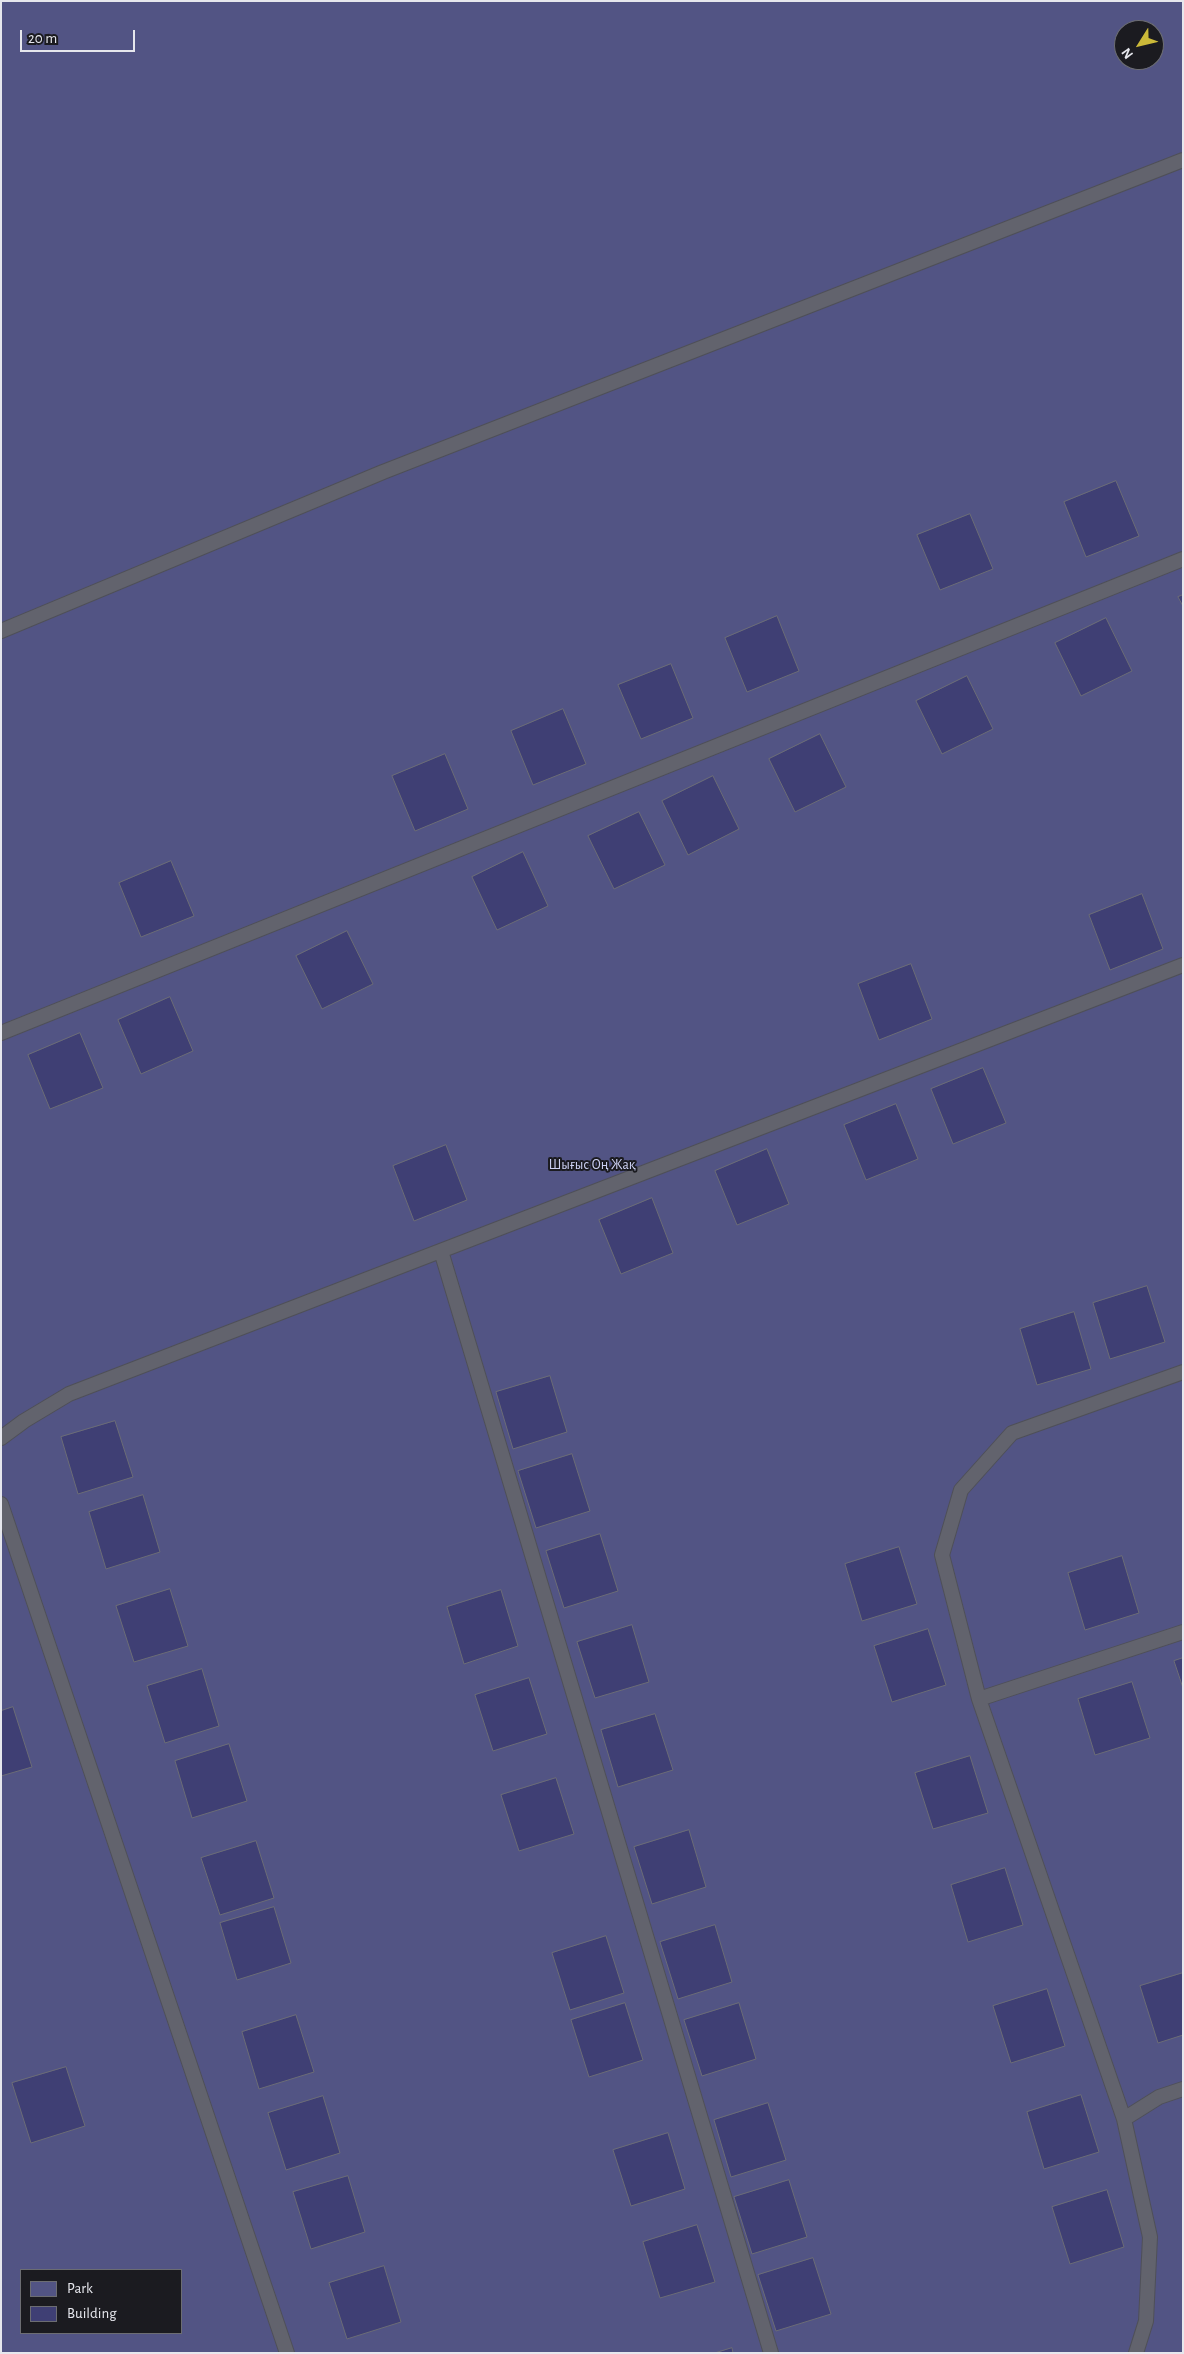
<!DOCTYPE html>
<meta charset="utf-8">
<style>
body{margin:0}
#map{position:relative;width:1184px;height:2354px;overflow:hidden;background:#33333c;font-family:"Alegreya Sans",sans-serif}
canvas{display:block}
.frame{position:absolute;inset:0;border:2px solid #e6e7ed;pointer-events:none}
.legend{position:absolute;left:20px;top:2269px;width:162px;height:65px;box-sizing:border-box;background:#1b1b20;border:1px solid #6c6d72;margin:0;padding:6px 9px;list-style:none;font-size:15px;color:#e6e7ed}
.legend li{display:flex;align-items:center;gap:10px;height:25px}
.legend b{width:25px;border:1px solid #6c6d72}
.north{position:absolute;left:1114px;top:20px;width:50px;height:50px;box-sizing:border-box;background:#1b1b20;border:1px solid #6c6d72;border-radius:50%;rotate:234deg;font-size:14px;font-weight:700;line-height:20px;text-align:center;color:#e6e7ed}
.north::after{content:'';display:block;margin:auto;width:18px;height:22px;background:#cbb939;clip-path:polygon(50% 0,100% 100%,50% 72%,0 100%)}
.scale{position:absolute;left:20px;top:30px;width:115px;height:22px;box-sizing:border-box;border:2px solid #e6e7ed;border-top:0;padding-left:6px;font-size:15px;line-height:18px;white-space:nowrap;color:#e6e7ed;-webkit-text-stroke:4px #1b1b20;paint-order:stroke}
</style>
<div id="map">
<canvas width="1184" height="2354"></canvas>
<div class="frame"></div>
<ul class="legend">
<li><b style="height:14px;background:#525484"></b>Park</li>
<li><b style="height:14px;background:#3f3f74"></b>Building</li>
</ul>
<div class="north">N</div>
<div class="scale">20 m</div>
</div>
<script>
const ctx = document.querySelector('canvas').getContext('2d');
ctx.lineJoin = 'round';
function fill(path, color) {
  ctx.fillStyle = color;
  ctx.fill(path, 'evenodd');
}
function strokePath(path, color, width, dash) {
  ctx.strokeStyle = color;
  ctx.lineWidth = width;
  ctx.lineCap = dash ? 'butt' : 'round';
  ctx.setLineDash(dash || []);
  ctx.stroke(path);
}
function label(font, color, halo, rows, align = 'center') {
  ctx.font = font + ' "Alegreya Sans",sans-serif';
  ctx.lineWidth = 4;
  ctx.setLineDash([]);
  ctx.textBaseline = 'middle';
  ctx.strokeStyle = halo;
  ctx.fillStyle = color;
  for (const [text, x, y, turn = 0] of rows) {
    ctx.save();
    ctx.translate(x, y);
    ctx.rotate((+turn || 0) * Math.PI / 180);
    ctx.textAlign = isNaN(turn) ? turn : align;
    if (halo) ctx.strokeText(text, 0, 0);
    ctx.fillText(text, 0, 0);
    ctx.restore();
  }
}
fill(new Path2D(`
 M1,1H1183V2353H1ZM1124,30H1154V60H1124ZM21,2270H181V2333H21Z`), '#525484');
const building = new Path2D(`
 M1116,481L1139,536L1086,557L1064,502Z
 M970,514L993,569L940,590L917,535Z
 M1183,595V606L1178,597Z
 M777,616L799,671L747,692L725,638Z
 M1106,618L1132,671L1081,696L1055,643Z
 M671,664L693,718L641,739L618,685Z
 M967,676L993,729L942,754L916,701Z
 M563,709L586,764L533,785L511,731Z
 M820,734L846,787L795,812L769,759Z
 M445,754L468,809L415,831L392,776Z
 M713,776L739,829L688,855L662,801Z
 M639,812L665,865L614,889L588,836Z
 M523,852L548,906L497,930L472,877Z
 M171,861L194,916L141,937L119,883Z
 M1142,894L1163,949L1110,970L1089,915Z
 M347,931L373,984L322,1009L296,956Z
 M911,964L932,1019L879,1040L858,984Z
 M170,997L193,1051L141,1074L118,1020Z
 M80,1033L103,1088L50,1109L28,1055Z
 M983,1068L1006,1123L953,1144L931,1089Z
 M896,1104L918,1159L866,1180L844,1125Z
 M446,1145L467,1200L414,1221L393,1166Z
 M767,1149L789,1204L737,1225L715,1171Z
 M652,1198L673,1253L621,1274L599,1220Z
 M1147,1286L1165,1342L1110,1359L1093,1303Z
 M1074,1312L1091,1369L1037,1385L1020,1329Z
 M550,1376L567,1432L513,1449L496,1392Z
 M115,1421L133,1477L78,1494L61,1437Z
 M572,1454L590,1511L536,1528L518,1471Z
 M143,1495L160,1552L106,1569L89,1512Z
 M600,1534L618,1591L564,1608L546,1551Z
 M899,1547L917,1604L862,1621L845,1564Z
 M1122,1556L1139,1613L1085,1630L1068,1573Z
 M170,1589L188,1646L134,1662L116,1606Z
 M501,1590L518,1646L464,1664L447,1607Z
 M632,1625L649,1682L595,1698L577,1642Z
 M928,1629L946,1685L892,1702L874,1646Z
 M1183,1658V1688L1174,1661Z
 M202,1669L219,1726L165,1743L147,1686Z
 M529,1678L547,1734L493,1751L475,1695Z
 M1132,1682L1150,1738L1095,1755L1078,1699Z
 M13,1707L32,1767L1,1776V1711Z
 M655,1714L673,1770L618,1787L601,1730Z
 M229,1744L247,1801L192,1818L175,1761Z
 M970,1756L988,1813L933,1829L915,1773Z
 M556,1778L574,1834L519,1851L501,1795Z
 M689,1830L706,1887L652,1904L634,1847Z
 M256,1841L274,1898L220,1915L201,1858Z
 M1005,1868L1023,1925L968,1942L951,1885Z
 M274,1907L291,1963L237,1980L220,1923Z
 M715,1925L732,1982L678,1999L660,1942Z
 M606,1936L624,1993L570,2010L552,1953Z
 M1183,1973V2035L1158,2043L1140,1986Z
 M1047,1989L1065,2046L1011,2063L993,2006Z
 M625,2003L643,2060L589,2077L571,2020Z
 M739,2003L756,2059L702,2076L684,2020Z
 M296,2015L314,2072L259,2089L242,2032Z
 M66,2067L85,2126L31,2143L12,2083Z
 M1081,2095L1099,2152L1044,2169L1027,2112Z
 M323,2096L340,2153L286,2170L268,2113Z
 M768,2103L786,2160L731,2177L714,2120Z
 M668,2133L685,2189L631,2206L613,2150Z
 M348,2176L365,2232L311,2249L293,2192Z
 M789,2180L807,2237L752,2254L734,2197Z
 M1107,2190L1124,2247L1070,2264L1052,2207Z
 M697,2225L715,2282L660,2298L643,2242Z
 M813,2258L831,2314L776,2331L758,2275Z
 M384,2266L401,2322L347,2339L329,2283Z
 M732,2348L733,2353H715Z`);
fill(building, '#3f3f74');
strokePath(building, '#6b6c76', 1);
const service = new Path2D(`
 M1,631L383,472L1183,160
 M1,1033L1183,559
 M441,1251L771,2353
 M1,1438L24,1421L69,1394L1183,965
 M1,1504L287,2353
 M979,1699L1183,1632
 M1124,2119L1159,2097L1183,2089
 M1136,2353L1146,2321L1150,2237L1124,2119L979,1699L942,1555L961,1490L1012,1433L1183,1372`);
strokePath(service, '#4f5058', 16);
strokePath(service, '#62636d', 14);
label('14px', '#cdd1f3', '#1b1b20', [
 ["Шығыс Оң Жақ",592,1165]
]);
</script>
